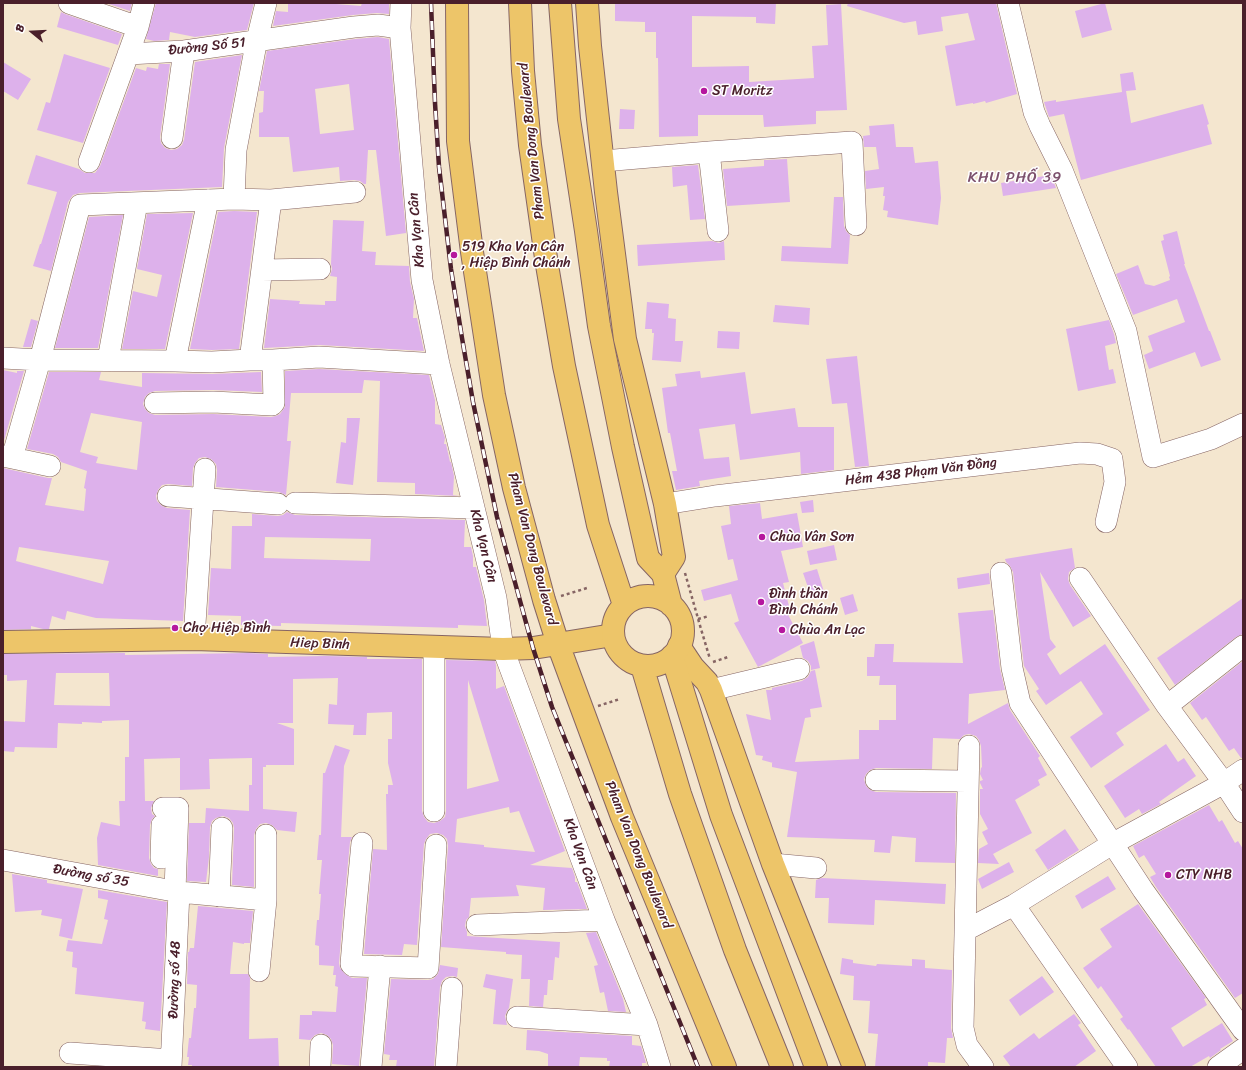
<!DOCTYPE html>
<meta charset="utf-8">
<style>
body{margin:0}
#map{position:relative;width:1246px;height:1070px;overflow:hidden;background:#f4e6cf;font-family:Sriracha,sans-serif}
canvas{display:block}
.frame{position:absolute;inset:0;border:4px solid #4a1f2b;pointer-events:none}
.north{position:absolute;left:12px;top:12px;width:40px;height:40px;-webkit-text-stroke:3px #fff;paint-order:stroke;rotate:288deg;font-size:11px;font-weight:700;line-height:16px;text-align:center;color:#4a1f2b}
.north::after{content:'';display:block;margin:auto;width:14px;height:18px;background:#4a1f2b;clip-path:polygon(50% 0,100% 100%,50% 72%,0 100%)}
</style>
<div id="map">
<canvas width="1246" height="1070"></canvas>
<div class="frame"></div>
<div class="north">B</div>
</div>
<script>
const ctx = document.querySelector('canvas').getContext('2d');
ctx.lineJoin = 'round';
function fill(path, color) {
  ctx.fillStyle = color;
  ctx.fill(path, 'evenodd');
}
function strokePath(path, color, width, dash) {
  ctx.strokeStyle = color;
  ctx.lineWidth = width;
  ctx.lineCap = dash ? 'butt' : 'round';
  ctx.setLineDash(dash || []);
  ctx.stroke(path);
}
function label(font, color, halo, rows, align = 'center') {
  ctx.font = font + ' Sriracha,sans-serif';
  ctx.lineWidth = 3;
  ctx.setLineDash([]);
  ctx.textBaseline = 'middle';
  ctx.strokeStyle = halo;
  ctx.fillStyle = color;
  for (const [text, x, y, turn = 0] of rows) {
    ctx.save();
    ctx.translate(x, y);
    ctx.rotate((+turn || 0) * Math.PI / 180);
    ctx.textAlign = isNaN(turn) ? turn : align;
    if (halo) ctx.strokeText(text, 0, 0);
    ctx.fillText(text, 0, 0);
    ctx.restore();
  }
}
fill(new Path2D(`
 M106,3H132L130,11Z
 M156,3H254L247,30L195,37L170,32L169,40L154,41L146,39Z
 M288,3H324L361,6L362,3H389V14L377,13L353,15L273,26L276,11L288,12Z
 M615,3H776L775,24L756,23V17L692,16V67L749,66V82L814,78L812,46L828,45L826,5L841,4L847,110L816,111V124L764,127L763,115H698V136L659,137L658,58H656V32H645V22L615,21Z
 M848,3H996L1017,94L986,103L985,101L973,104V103L956,106L945,46L975,40L968,13L941,17L943,31L918,35L916,21L904,23L847,6Z
 M1105,3L1112,30L1082,38L1075,11Z
 M61,12L65,14L122,34L118,45L57,27Z
 M378,37L389,39L406,233L386,236L376,150H368L366,184H364L360,181L354,180L340,181L339,167L293,172L289,137H259V113L263,112L264,91H259L267,51L355,39ZM349,84L354,130L320,134L315,89Z
 M64,54L110,68L83,143L37,130L46,102L50,103Z
 M242,55L224,148L222,187L80,193L73,195L68,202L51,271L33,266L40,244H41L57,192L27,184L36,155L79,169L85,173H95L100,166L136,68L146,71L147,67L158,69L159,64H170L160,137L161,143L165,148L171,150L177,149L182,145L184,140L195,62Z
 M3,62L31,79L18,100L3,91Z
 M1133,72L1136,90L1126,91L1131,123L1203,104L1209,124L1207,125L1212,144L1081,180L1064,114L1049,117L1044,102L1056,100V102L1122,92L1120,74Z
 M620,109L635,110L634,129H619Z
 M894,124L896,147H913L915,163L938,161L941,198L938,225L887,217L888,211L883,210L885,196H883L884,187L866,189L865,171L879,169L876,147H864L863,136L870,135L869,126Z
 M787,159L790,202L727,206L723,169L764,166V160Z
 M698,165L705,219L690,220L687,185L673,187L672,167Z
 M1051,175L1056,188L1003,196L1001,183Z
 M834,197H843L844,226L846,231L850,235L848,264L781,261L782,246L831,248Z
 M234,211L257,212L239,349L212,350L190,349L218,212Z
 M193,213L165,349H122L133,291L157,297L162,275L137,269L147,214Z
 M123,215L98,348H55L89,217Z
 M333,220L364,221L362,251L376,252L375,265L409,266L410,282L414,299L413,318H417L424,351L320,345L264,348L270,299L300,301L299,304L325,305V301H336L337,277L330,276L332,269L331,264Z
 M1177,231L1185,264H1184L1209,331H1210L1221,360L1201,367L1195,352L1149,369L1144,355L1153,351L1148,336L1185,322L1177,299L1133,315L1116,274L1138,265L1145,284L1154,286L1170,280L1169,277L1170,276L1161,241L1164,240L1163,235Z
 M712,241L719,243L724,241L725,260L638,266L637,245Z
 M647,302L669,304L668,318L676,319L675,341H683L681,362L652,360L654,333H652V329H645Z
 M775,305L810,308L809,325L773,322Z
 M31,319L38,321L31,347H23Z
 M1109,320L1114,334L1116,343L1105,346L1109,370L1113,369L1116,383L1078,391L1066,329Z
 M718,331L740,332L739,349L717,348Z
 M857,356L869,466L855,467L847,403L832,404L826,359Z
 M319,369L429,375L435,400V424L441,425L445,438L444,444H446L450,462H451L454,476L453,495L459,496L415,494V483L377,482L380,381L364,380L362,393H291L287,441H291L286,495L279,492L216,487L217,470L216,464L211,459L205,457L199,458L195,463L193,468L192,486L168,484L162,485L158,490L156,496L157,501L162,506L167,508L190,510L183,621L96,618L67,611L65,620L52,616L49,629H43L31,626V629L3,630V468L48,478H52L45,505L84,511L86,489L84,488L87,471L61,462L58,457L53,454L27,449L49,372H101L99,380L142,387V373L212,374L261,372L262,392L213,390L155,391L149,393L145,397L143,404L145,409L149,413L155,415L213,414L271,417L276,416L280,414L285,407V371ZM91,413L142,422L137,470L96,463L98,457L80,452ZM19,547L109,561L103,584L16,561Z
 M3,370L17,373V371H24L3,444Z
 M700,371L701,378L745,372L751,414L795,408L798,427H834V470L801,474L800,452L740,460L735,424L699,429L704,459L729,457L731,476L699,481L700,486L676,490L672,471H677L670,433H668L662,388L677,386L675,374Z
 M347,418H360L353,485L336,483L341,442L346,443Z
 M813,500L814,512L802,513L800,502Z
 M760,503L762,519L797,513L803,547L781,551L789,582L783,583L789,606L784,607L803,643L758,667L734,623L739,621L731,594L704,601L701,590L738,580L733,559L728,560L721,526L731,524L729,506Z
 M287,512L295,515L465,520L464,547H471L473,556V567H476L484,600L487,626L458,625V628L281,623V626L241,625V616L208,615L211,568L231,569L232,526H252V514L278,516L283,515ZM265,537L371,539L370,561L264,558Z
 M834,545L837,560L810,565L807,551Z
 M1072,548L1075,568L1069,572L1068,579L1070,585L1091,616L1073,627L1040,572L1050,639L1056,647L1047,654L1060,675L1105,644L1150,710L1116,733L1124,745L1091,768L1070,737L1103,714L1081,681L1046,705L1036,691L1039,689L1024,666L1013,572L1010,566L1006,562L1005,559Z
 M817,569L825,595L812,599L803,573Z
 M989,573L990,584L958,589L957,578Z
 M853,594L858,611L845,615L840,598Z
 M1243,598V634L1236,637L1175,685L1157,658Z
 M993,610L1000,669L1005,690L969,694L968,724L1008,703L1010,710L1040,756L1038,758L1047,775L1038,780L1040,785L1015,800L1032,833L993,854L999,864L978,863L979,849L988,844L982,832L988,829L980,814V789H983L980,783V781L983,780L980,774L981,768L982,767L981,746L979,740L976,736L969,734L964,735L960,739L933,738L932,769L876,768L870,770L866,774L864,779L866,786L870,790L876,792L956,793L955,863L915,862L916,838L892,836L890,853L874,852L875,840L787,837L797,772L772,767V763H773L762,760L763,756L756,755L746,714L771,720L766,690H772V688L802,681L808,677L811,671L815,670L822,707L810,709L811,717L805,718L795,762L859,759V730H879V720H896V685H879L880,676H867V657H874L875,644H894L893,662L963,663L958,613Z
 M814,641L820,668L811,670V666L808,661L803,658L800,646Z
 M125,653V655L248,653L268,654V657L325,656L367,657V659H422V811L424,817L428,822L434,823L440,821L445,817L446,811V660L495,661L496,665V689L504,686L565,851L530,865L572,868L575,877V882H577L587,909L543,910L545,888L516,885L519,896L471,898L469,917L466,920L465,926L467,932V936L560,942L559,958L555,957L553,980H548L547,995H544L543,1007L529,1006L530,979H521L522,955L506,954V952L441,947L448,846L447,839L443,835L437,833L430,834L426,839L424,844L417,945L404,944L402,955L364,954L373,849L387,850L386,794H388V785H393L388,763V739H392V712L367,713L366,735H353L354,725L328,724L329,704L337,705L338,678L293,679V723H277L294,729V765H266V767H263V809L297,812L295,832L277,830L272,825L266,823L260,824L256,829L254,835V887L232,885L234,828L233,823L229,818L223,816L216,818L212,821L210,827L209,857L206,882L187,881L189,823H205L206,808L249,811V785H252V758L209,759L210,789L180,790V758L144,759L145,801H154L151,808L152,814L155,816L152,819L150,825L149,858L151,864L154,868L158,869V876L98,865L97,838L101,822L120,826L119,801H125V757H129V720L102,721V723L82,722V724L58,723L57,748L15,747L14,752L3,751V721L25,722L27,680L7,681V675H3V654ZM56,673H109L110,706L54,705ZM468,680L499,781L467,789ZM509,807L510,813L519,811L535,852L484,847V845L455,842L457,819Z
 M1243,661V758H1241L1234,748L1229,751L1206,717L1202,720L1190,703Z
 M1166,744L1178,762L1184,758L1196,776L1159,802L1161,804L1142,814L1139,809L1125,818L1104,786Z
 M335,745L350,750L344,766L341,837H352L350,842L343,915L339,963L340,968L345,974L352,978H367L359,1066L332,1064L333,1045L331,1039L327,1035L321,1033L315,1035L310,1040L299,1039L300,1015H312V1011L336,1012L338,987L335,986L336,975H333L334,966L319,965V946L315,945L317,920H319L321,894H319L322,860H317L319,835H321L323,773H325Z
 M1209,805L1219,822L1222,820L1235,843L1238,841L1243,849V993L1235,998L1156,887L1150,877L1156,874L1144,855L1139,858L1133,846Z
 M1065,829L1079,850L1048,870L1035,850Z
 M1009,862L1014,872L982,889L978,879Z
 M12,874L47,880V883L83,889L72,939L59,936L62,919L41,915L42,910L15,912Z
 M1108,876L1116,889L1082,909L1075,896Z
 M822,878L946,884L945,904L875,900L874,925L828,923L829,898H815L816,880Z
 M98,890L167,902L160,1031L145,1029L146,1022L142,1021L144,1002L75,994L77,968L72,967L73,952L66,951L68,940L102,944L108,920L104,919L108,900L98,898Z
 M1138,904L1206,998L1204,999L1207,1005L1171,1028L1183,1047L1222,1023L1233,1041L1220,1049L1221,1050L1210,1058L1209,1056L1190,1067H1156L1129,1029L1128,1030L1120,1019L1123,1017L1101,986L1098,989L1083,968L1112,947L1100,929Z
 M198,906L253,911L250,943H244V944L233,942L230,974H248L250,978L249,1039L278,1038L279,1067H192V1065H188L189,1057H187L189,1038H191L194,1008H196L197,985L187,984L188,952H189L190,948H194Z
 M596,932L623,999L626,1012L608,1011L604,992L600,993L594,966L598,965L586,933Z
 M842,958L853,960V963L876,966L877,964L912,966V959L925,960V968L952,970L951,1028L953,1038H947L945,1063L928,1062V1067H875L878,1034L868,1033L870,1001L853,1000L854,976L840,974Z
 M440,965L458,968L457,977L453,976L446,977L442,981L440,987L434,1067H396L397,1060H389L390,1055L384,1054L391,979L428,980L433,979L438,974Z
 M486,974L513,979L509,1008L507,1011L505,1016L507,1025L493,1024L496,990L483,987Z
 M1042,976L1054,992L1020,1016L1009,1000Z
 M1074,1014L1081,1023L1078,1025L1096,1051L1074,1067H1011L1003,1056L1034,1033L1039,1039Z
 M527,1030L632,1036V1045L641,1046L646,1063H642V1067H609L610,1061H607V1058L580,1057L579,1067H548V1054L539,1051L526,1050Z`), '#ddb1eb');
const minor = new Path2D(`
 M69,3L138,27
 M401,3L400,28L422,280L439,364L496,598L503,649L604,920L647,1025L660,1067
 M1008,3L1034,112L1040,126L1062,170L1126,331L1153,457L1211,439L1243,424
 M128,54L184,51L354,27L378,25L400,28
 M172,138L184,51
 M709,152L718,231
 M603,161L709,152L852,142L856,225
 M89,162L138,27L144,3
 M234,199L236,150L256,44L266,3
 M262,270L320,269
 M3,358L40,360L175,361L212,362L250,360H273L319,357L439,364
 M108,360L137,203
 M250,360L271,200
 M175,361L208,200
 M155,403L213,402L272,405L274,403L273,360
 M3,456L50,466
 M12,458L40,360L80,205L234,199L271,200L355,192
 M168,496L278,504
 M295,503L474,508
 M665,504L715,496L1080,453L1097,454L1112,459L1115,482L1106,522
 M1001,573L1012,668L1020,703L1143,890L1243,1030
 M1080,578L1167,706L1224,783L1243,812
 M194,639L205,469
 M434,648V811
 M711,690L799,669
 M1167,706L1243,646
 M969,746L963,1028L967,1045L983,1067
 M876,780L967,781
 M163,808H178L175,891
 M362,843L355,916L351,964L353,966L428,968L436,845
 M161,858L162,825
 M3,860L179,892L266,900
 M773,864L816,868
 M219,896L222,828
 M1014,905L1127,1067
 M477,925L604,920
 M966,930L1014,905L1112,844L1224,783L1243,770
 M259,971L266,900V835
 M517,1017L647,1025
 M70,1053L171,1060
 M171,1067L179,892
 M320,1067L321,1045
 M371,1067L380,966
 M446,1067L452,988
 M1218,1067L1243,1049`);
const major = new Path2D(`
 M457,3L458,141L472,252L494,395L514,488L544,600L558,644L622,817L725,1067
 M587,3L590,46L606,192L625,339L665,504L674,557L663,574
 M3,642L194,639L503,649L533,648L613,635
 M679,646L693,667L707,682L711,690L773,864L854,1067`);
const highway = new Path2D(`
 M520,3L523,71L530,145L547,265L564,366L598,525L624,605
 M560,3L569,119L586,231L599,326L623,447L648,558L663,574L671,605
 M613 631a35 35 0 1 1 70 0a35 35 0 1 1-70 0Z
 M672,656L721,815L816,1067
 M642,666L680,794L735,950L782,1067`);
strokePath(minor, '#866564', 22);
strokePath(major, '#866564', 24);
strokePath(highway, '#866564', 24);
strokePath(new Path2D(`
 M685,573L701,629L710,659
 M561,596L587,588
 M698,619L709,616
 M713,662L728,657
 M598,706L620,699`), '#866564', 2.5, [3, 3]);
strokePath(minor, '#fff', 21);
strokePath(major, '#edc569', 22);
strokePath(highway, '#edc569', 22);
const rail = new Path2D(`
 M431,3L435,103L439,167L451,269L462,338L473,402L497,517L533,648L552,707L698,1067`);
strokePath(rail, '#4a1f2b', 4.5);
strokePath(rail, '#fff', 3, [9]);
for (const [x, y, r, color] of [
 [704,91,4,"#b5179e"],
 [454,255,4,"#b5179e"],
 [762,537,4,"#b5179e"],
 [761,602,4,"#b5179e"],
 [175,628,4,"#b5179e"],
 [782,630,4,"#b5179e"],
 [1168,875,4,"#b5179e"]
]) {
  const dot = new Path2D();
  dot.arc(x, y, r, 0, 2 * Math.PI);
  ctx.fillStyle = color;
  ctx.fill(dot);
  strokePath(dot, '#fff', 1.5);
}
label('14px', '#4a1f2b', '#fff', [
 ["Đường Số 51",207,47,-6],
 ["Pham Van Dong Boulevard",532,141,-96],
 ["Kha Vạn Cân",417,230,-95],
 ["Hẻm 438 Phạm Văn Đồng",921,472,-7],
 ["Kha Vạn Cân",483,546,76],
 ["Pham Van Dong Boulevard",532,549,75],
 ["Hiep Binh",320,644,2],
 ["Kha Vạn Cân",580,854,70],
 ["Pham Van Dong Boulevard",638,855,68],
 ["Đường số 35",91,876,10],
 ["Đường số 48",175,980,-88]
]);
label('14px', '#4a1f2b', '#fff', [
 ["ST Moritz",712,91],
 ["519 Kha Vạn Cân",462,247],
 [", Hiệp Bình Chánh",462,263],
 ["Chùa Vân Sơn",770,537],
 ["Đình thần",769,594],
 ["Bình Chánh",769,610],
 ["Chợ Hiệp Bình",183,628],
 ["Chùa An Lạc",790,630],
 ["CTY NHB",1176,875]
], 'left');
ctx.letterSpacing = '1px';
label('15px', '#7d526e', '#fff', [
 ["KHU PHỐ 39",1015,178]
]);
ctx.letterSpacing = '0px';
</script>
